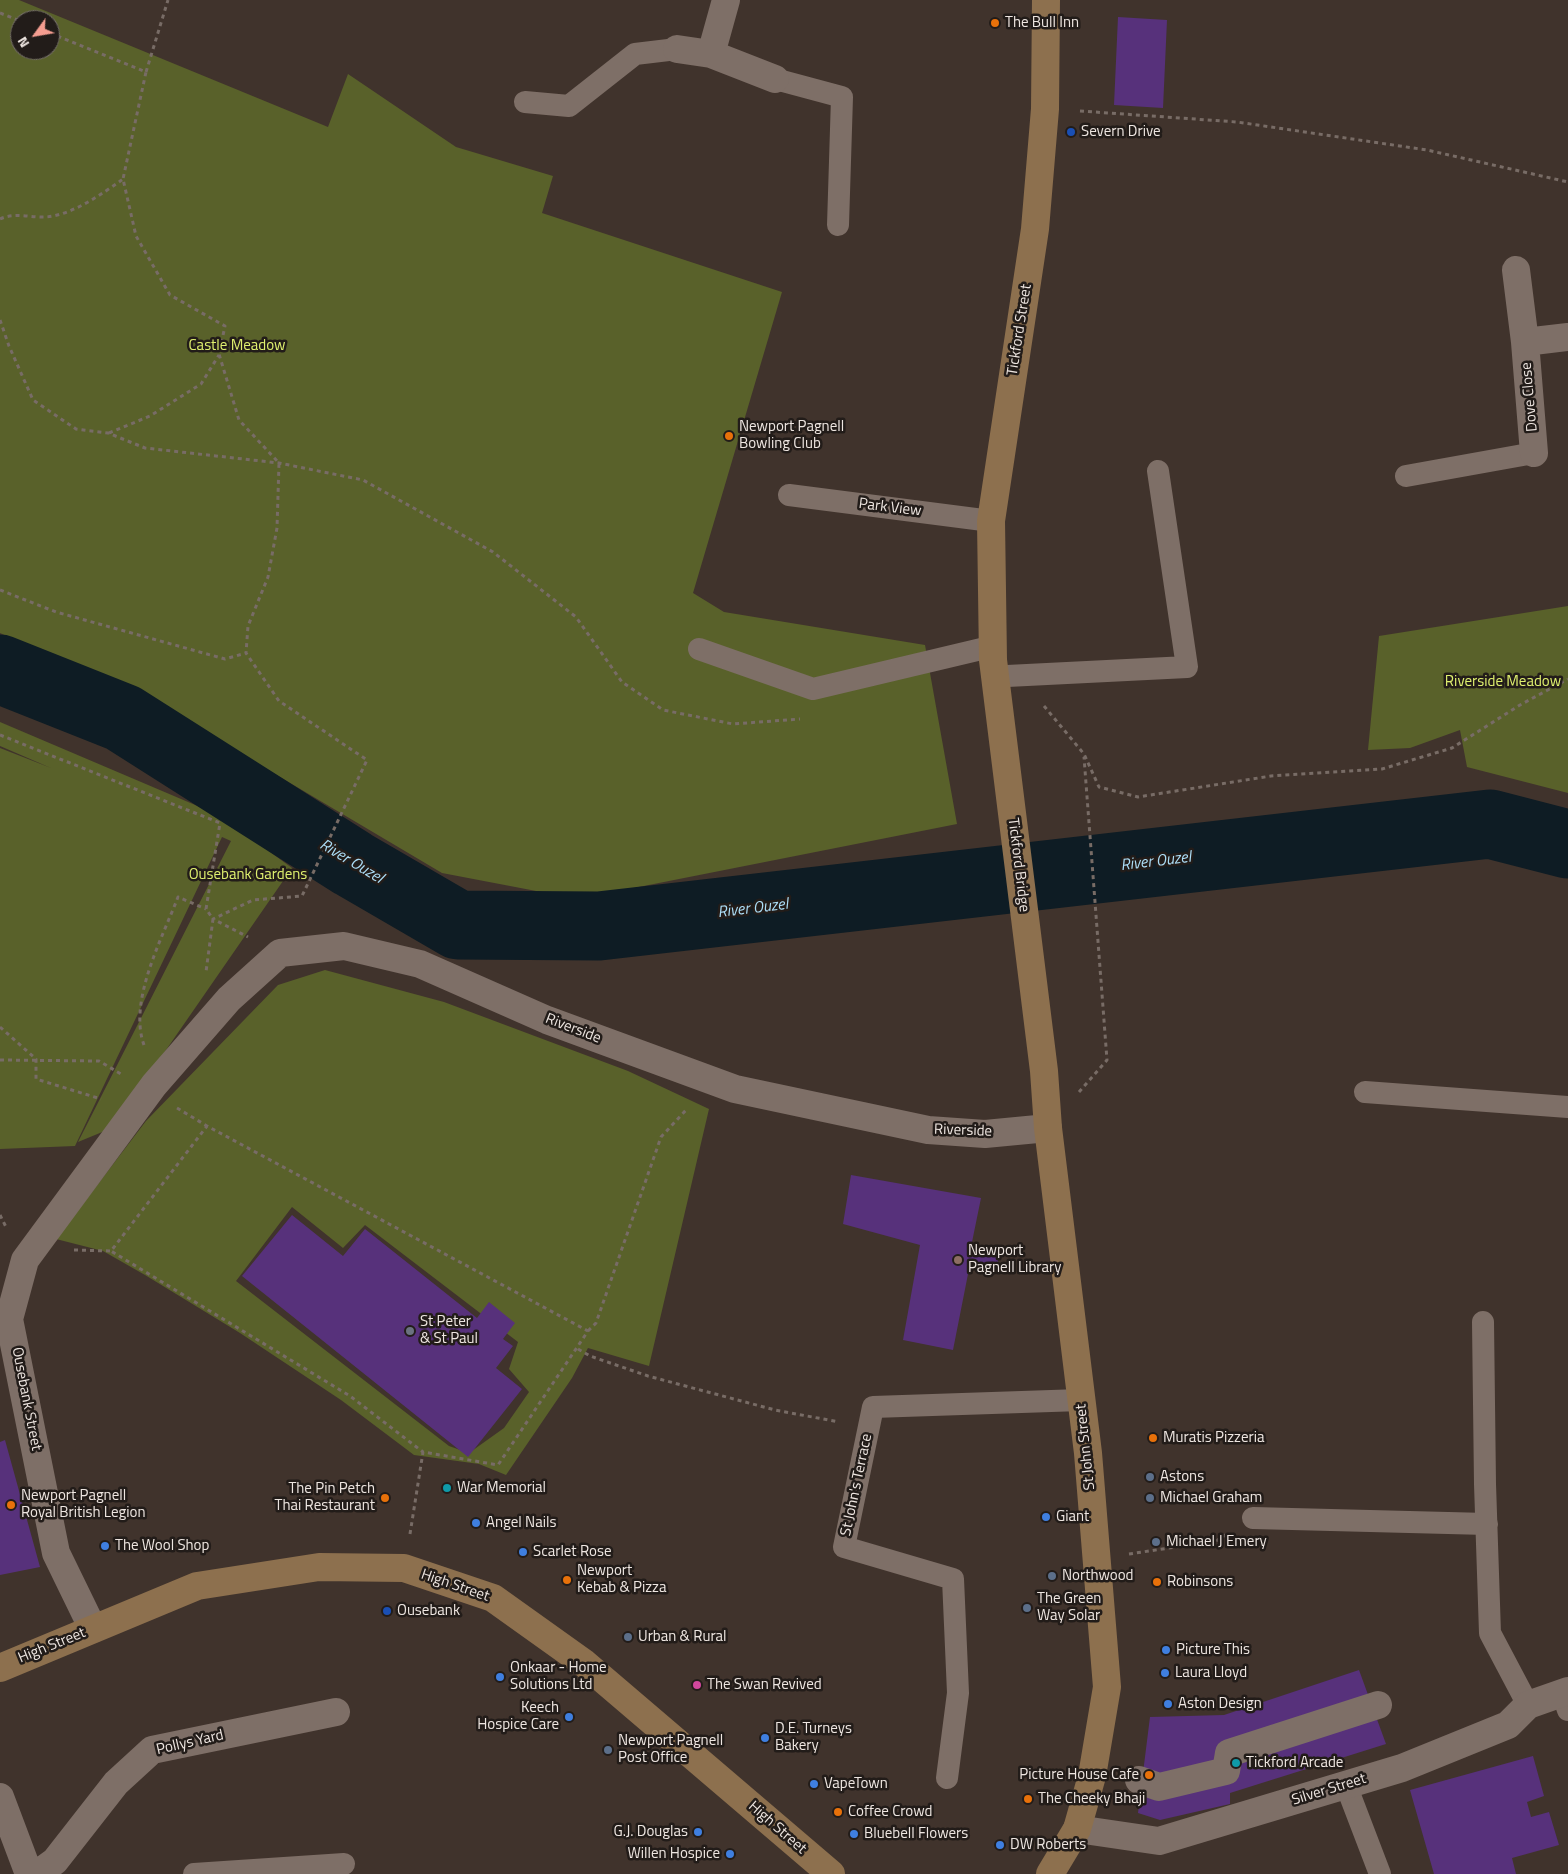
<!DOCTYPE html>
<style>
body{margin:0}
#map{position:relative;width:1568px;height:1874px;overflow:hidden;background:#40332c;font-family:"Titillium Web",sans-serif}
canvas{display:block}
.north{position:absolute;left:10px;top:10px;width:50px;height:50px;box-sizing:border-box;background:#221c19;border:1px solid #746d69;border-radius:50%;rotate:238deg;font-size:14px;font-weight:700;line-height:20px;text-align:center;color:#eee6e1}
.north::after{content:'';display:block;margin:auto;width:18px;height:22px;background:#f59d90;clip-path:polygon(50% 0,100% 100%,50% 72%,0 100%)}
</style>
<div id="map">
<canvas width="1568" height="1874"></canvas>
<div class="north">N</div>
</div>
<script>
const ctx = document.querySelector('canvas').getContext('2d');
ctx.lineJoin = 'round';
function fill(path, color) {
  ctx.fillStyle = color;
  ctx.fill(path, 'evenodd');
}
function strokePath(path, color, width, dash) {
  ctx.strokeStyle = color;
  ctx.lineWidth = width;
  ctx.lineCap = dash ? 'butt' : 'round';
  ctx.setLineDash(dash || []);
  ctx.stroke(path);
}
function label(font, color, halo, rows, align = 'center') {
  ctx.font = font + ' "Titillium Web",sans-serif';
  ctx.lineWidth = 5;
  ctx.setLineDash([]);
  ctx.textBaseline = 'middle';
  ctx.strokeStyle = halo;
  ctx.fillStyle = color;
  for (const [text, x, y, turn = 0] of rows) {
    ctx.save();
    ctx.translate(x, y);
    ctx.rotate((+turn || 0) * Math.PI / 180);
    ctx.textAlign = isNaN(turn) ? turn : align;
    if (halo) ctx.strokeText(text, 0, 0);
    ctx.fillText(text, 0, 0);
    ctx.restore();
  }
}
fill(new Path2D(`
 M0,0H19L328,127L348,74L456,147L553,176L542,213L782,292L693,593L724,612L925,645L957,824L578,899L442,873L150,700L0,633ZM20,20H50V50H20Z
 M1568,606V793L1467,767L1460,730L1410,748L1368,750L1379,636Z
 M0,722L221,816L292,868L112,1128L78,1142L231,841L222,837L75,1146L0,1149V748L51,768L0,746Z
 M325,970L444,1002L628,1071L709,1109L649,1366L588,1348L572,1378L506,1475L479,1464L414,1455L341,1400L240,1333L145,1275L103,1251L56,1239L146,1121L278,985ZM292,1207L343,1248L365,1225L518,1342L509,1369L529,1392L504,1428L469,1453L449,1446L236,1281Z`), '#59612a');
strokePath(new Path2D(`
 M0,669L123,718L353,864L458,925L599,926L1490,824L1568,844`), '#0e1c24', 69);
fill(new Path2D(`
 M1118,17L1167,20L1163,108L1114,105Z
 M851,1175L981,1198L971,1247L999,1250L997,1273L969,1269L953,1350L903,1340L920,1245L843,1224Z
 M292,1215L343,1256L365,1229L477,1318L489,1302L515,1323L503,1339L513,1346L496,1368L522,1389L468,1457L242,1276Z
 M5,1440L40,1567L0,1575V1442Z
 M1359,1670L1386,1744L1230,1793V1804L1160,1820L1138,1813L1150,1717L1224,1715Z
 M1533,1756L1544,1796L1527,1802L1531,1817L1549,1812L1559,1845L1512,1858L1516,1874H1434L1410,1790Z`), '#57317b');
strokePath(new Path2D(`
 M0,13L20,21
 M50,33L146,72L123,179L136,236L170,295L225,326L219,354L239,420L279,463L277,528L268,577L248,626L246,653L279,701L367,760L302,896L253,900L213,919L248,937
 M146,72L168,0
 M1080,111L1237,122L1427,150L1568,182
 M0,219C15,212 31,218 46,217C72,215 102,194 123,179
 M0,320L9,346L33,400L76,429L108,433L145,448L279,463L363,480L493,552L576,617L622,682L663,710L733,724L800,719
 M109,433L150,416L201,384L219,355
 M0,590L56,612L225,659L246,653
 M1044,706L1084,754L1099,787L1138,797L1271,776L1382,769L1452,748L1520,705L1568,679
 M0,735L220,823L206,909L213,919L206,972
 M0,1027L36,1059V1079L101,1099
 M144,1045C128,1001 162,939 178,897L206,909
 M0,1060L99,1061L121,1074
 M1079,1092L1107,1060L1084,757
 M177,1108L207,1126
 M0,1215L6,1227
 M74,1250L111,1251
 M588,1331L596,1323L661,1137L687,1109
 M578,1349L590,1356L648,1376L775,1410L839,1422
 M410,1534L423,1452L498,1465L588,1331L207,1126L111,1251L350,1396L423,1452
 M1129,1554L1216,1541L1227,1534`), '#786c66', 3, [4, 4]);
strokePath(new Path2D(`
 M775,79L842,97L838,225
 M525,102L569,106L635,54L677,49
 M1406,476L1534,453
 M789,495L991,521
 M699,649L813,689L994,646
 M995,679L1007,676L1187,667L1158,471
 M1365,1092L1568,1107
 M1483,1322L1485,1484L1490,1633L1528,1705
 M1253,1518L1487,1524
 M1562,1693L1568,1710
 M947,1778L958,1693L953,1579L844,1547L873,1407L1081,1400
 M1346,1785L1380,1874
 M194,1874L344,1864`), '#7e6f67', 22);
strokePath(new Path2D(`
 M677,49L711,54L775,79
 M711,54L726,0
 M1516,270L1525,342L1534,453
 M1525,342L1568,337
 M93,1629L56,1553L9,1319L25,1260L154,1085L229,999L280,953L344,946L420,964L547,1020L735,1089L928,1130L985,1134L1048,1128
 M1139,1780L1159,1787L1226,1771L1229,1753L1378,1705
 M0,1797L29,1874
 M1077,1829L1159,1841L1402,1768L1508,1725L1528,1705L1568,1691
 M37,1874L55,1861L116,1783L152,1750L336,1712`), '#7e6f67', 28);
strokePath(new Path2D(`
 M1046,0L1045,109L1035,229L991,521L993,660L1044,1071L1048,1128L1088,1453L1107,1687L1092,1776L1077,1829L1050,1874
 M0,1668L197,1586L319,1567L404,1568L493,1598L584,1663L831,1874`), '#8d704e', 28);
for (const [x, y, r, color] of [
 [995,23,5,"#e8710a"],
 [1071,132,5,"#1a4fb4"],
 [729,436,5,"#e8710a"],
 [958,1260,5,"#8d6e63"],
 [410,1331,5,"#6b7280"],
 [1153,1438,5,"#e8710a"],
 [1150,1477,5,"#5c6f8a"],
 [447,1488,5,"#0f9aa8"],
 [385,1498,5,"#e8710a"],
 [1150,1498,5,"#5c6f8a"],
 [11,1505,5,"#e8710a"],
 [1046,1517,5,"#3f7fe0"],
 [476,1523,5,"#3f7fe0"],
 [1156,1542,5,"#5c6f8a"],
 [105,1546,5,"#3f7fe0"],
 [523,1552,5,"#3f7fe0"],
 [1052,1576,5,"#5c6f8a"],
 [567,1580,5,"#e8710a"],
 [1157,1582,5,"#e8710a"],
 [1027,1608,5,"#5c6f8a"],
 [387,1611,5,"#1a4fb4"],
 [628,1637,5,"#5c6f8a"],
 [1166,1650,5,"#3f7fe0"],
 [1165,1673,5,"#3f7fe0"],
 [500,1677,5,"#3f7fe0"],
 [697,1685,5,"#d1479c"],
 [1168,1704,5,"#3f7fe0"],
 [569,1717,5,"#3f7fe0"],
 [765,1738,5,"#3f7fe0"],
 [608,1750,5,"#5c6f8a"],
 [1236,1763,5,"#0f9aa8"],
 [1149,1775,5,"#e8710a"],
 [814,1784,5,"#3f7fe0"],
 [1028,1799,5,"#e8710a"],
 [838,1812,5,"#e8710a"],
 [698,1832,5,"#3f7fe0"],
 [854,1834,5,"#3f7fe0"],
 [1000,1845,5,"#3f7fe0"],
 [730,1854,5,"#3f7fe0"]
]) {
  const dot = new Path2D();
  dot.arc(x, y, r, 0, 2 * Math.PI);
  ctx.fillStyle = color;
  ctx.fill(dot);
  strokePath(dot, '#221c19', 2);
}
label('15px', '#eee6e1', '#221c19', [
 ["The Bull Inn",1005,23],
 ["Severn Drive",1081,132],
 ["Newport Pagnell",739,427],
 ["Bowling Club",739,444],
 ["Newport",968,1251],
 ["Pagnell Library",968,1268],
 ["St Peter",420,1322],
 ["& St Paul",420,1339],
 ["Muratis Pizzeria",1163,1438],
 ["Astons",1160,1477],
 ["War Memorial",457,1488],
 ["The Pin Petch",375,1489,"right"],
 ["Thai Restaurant",375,1506,"right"],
 ["Newport Pagnell",21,1496],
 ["Royal British Legion",21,1513],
 ["Michael Graham",1160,1498],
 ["Giant",1056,1517],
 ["Angel Nails",486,1523],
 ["Michael J Emery",1166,1542],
 ["The Wool Shop",115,1546],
 ["Scarlet Rose",533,1552],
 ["Newport",577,1571],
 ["Kebab & Pizza",577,1588],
 ["Northwood",1062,1576],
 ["Robinsons",1167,1582],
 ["The Green",1037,1599],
 ["Way Solar",1037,1616],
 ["Ousebank",397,1611],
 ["Urban & Rural",638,1637],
 ["Picture This",1176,1650],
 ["Onkaar - Home",510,1668],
 ["Solutions Ltd",510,1685],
 ["Laura Lloyd",1175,1673],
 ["The Swan Revived",707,1685],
 ["Aston Design",1178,1704],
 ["Keech",559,1708,"right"],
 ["Hospice Care",559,1725,"right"],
 ["D.E. Turneys",775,1729],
 ["Bakery",775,1746],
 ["Newport Pagnell",618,1741],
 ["Post Office",618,1758],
 ["Tickford Arcade",1246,1763],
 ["Picture House Cafe",1139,1775,"right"],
 ["VapeTown",824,1784],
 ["The Cheeky Bhaji",1038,1799],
 ["Coffee Crowd",848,1812],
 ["G.J. Douglas",688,1832,"right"],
 ["Bluebell Flowers",864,1834],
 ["DW Roberts",1010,1845],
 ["Willen Hospice",720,1854,"right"]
], 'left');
label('15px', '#eee6e1', '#221c19', [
 ["Tickford Street",1020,330,-81],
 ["Dove Close",1530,397,-95],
 ["Park View",890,508,7],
 ["Tickford Bridge",1018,865,83],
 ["Riverside",573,1029,21],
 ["Riverside",963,1131,2],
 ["Ousebank Street",26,1399,79],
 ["St John Street",1086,1447,-96],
 ["St John's Terrace",857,1485,-78],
 ["High Street",455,1586,19],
 ["High Street",52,1646,-22],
 ["Pollys Yard",190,1743,-13],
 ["Silver Street",1329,1790,-17],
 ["High Street",777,1828,41]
]);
label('15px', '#dff06f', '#221c19', [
 ["Castle Meadow",237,346],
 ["Riverside Meadow",1503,682],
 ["Ousebank Gardens",248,875]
]);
label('italic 16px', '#acddf6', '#221c19', [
 ["River Ouzel",351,862,31],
 ["River Ouzel",1156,862,-7],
 ["River Ouzel",753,909,-7]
]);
</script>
